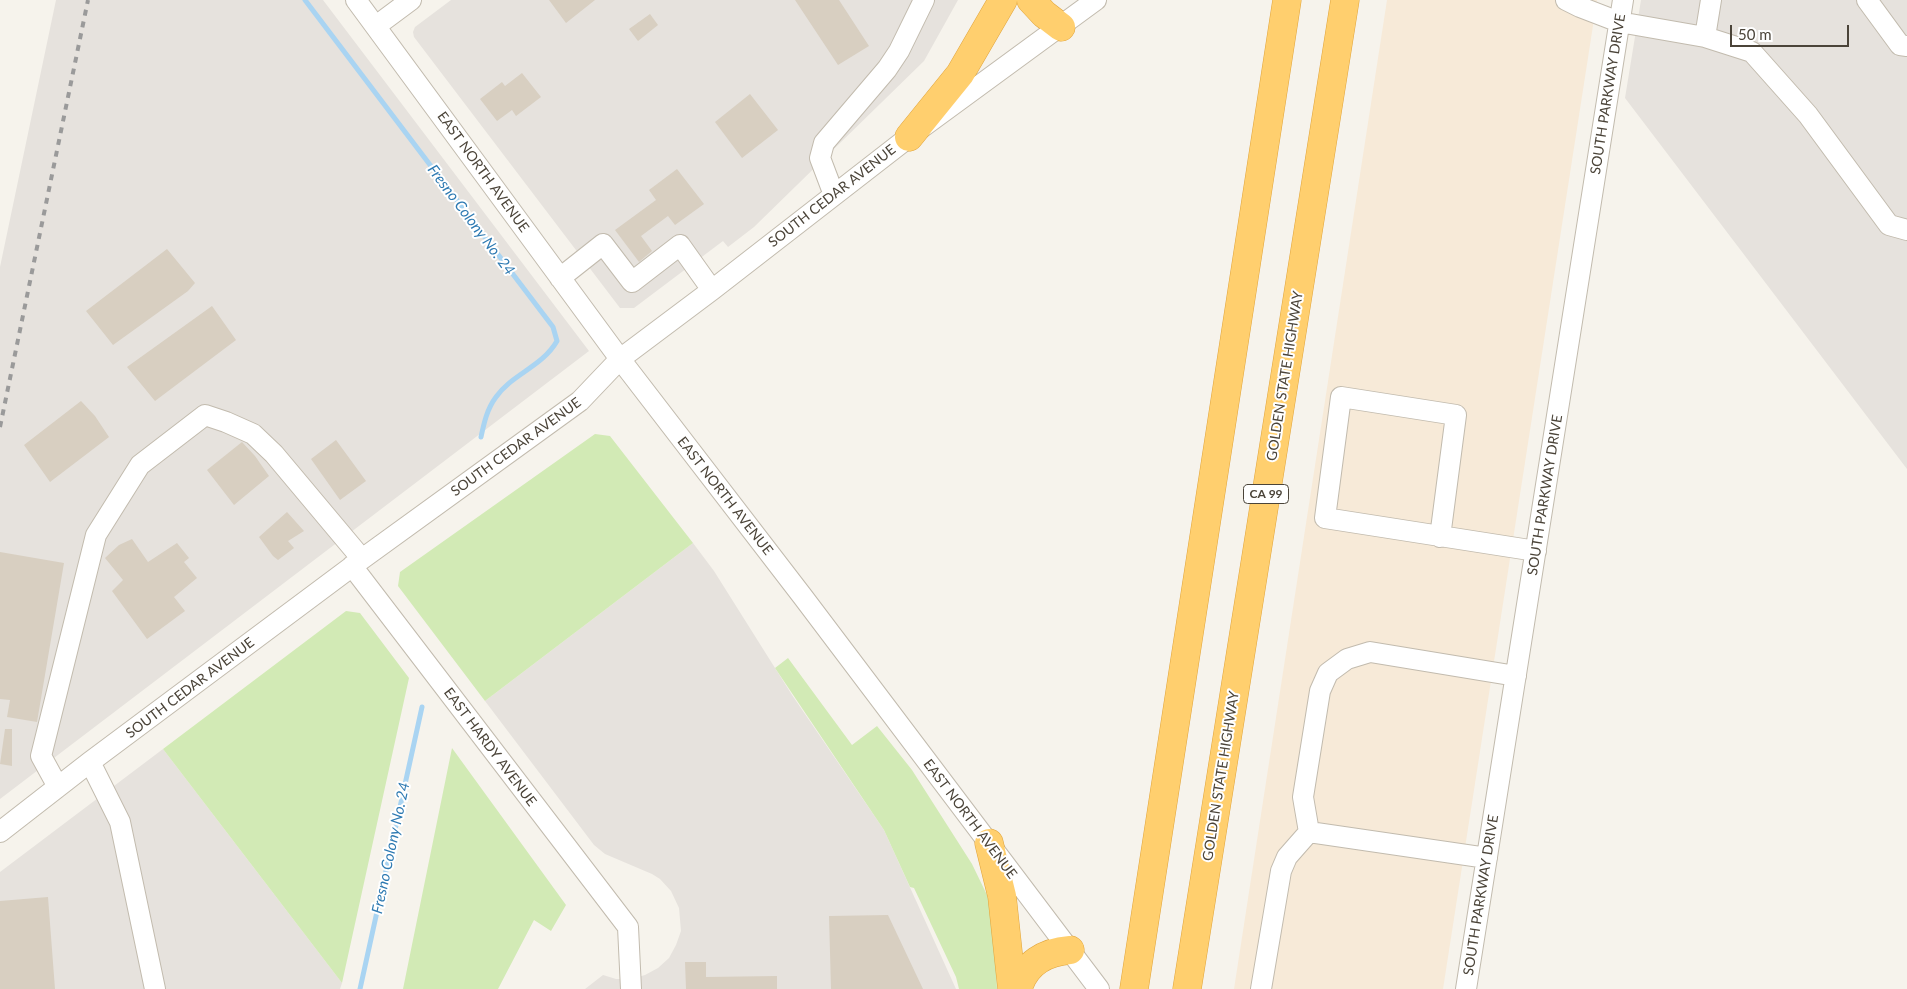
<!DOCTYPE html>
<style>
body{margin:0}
#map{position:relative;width:1907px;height:989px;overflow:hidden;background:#f6f3ec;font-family:Lato,sans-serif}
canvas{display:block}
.scale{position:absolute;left:1730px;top:25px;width:119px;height:22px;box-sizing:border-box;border:2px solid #4b4439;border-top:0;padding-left:6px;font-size:15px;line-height:18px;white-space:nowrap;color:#4b4439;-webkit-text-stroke:4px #fff;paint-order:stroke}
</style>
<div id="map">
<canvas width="1907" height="989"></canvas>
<div class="scale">50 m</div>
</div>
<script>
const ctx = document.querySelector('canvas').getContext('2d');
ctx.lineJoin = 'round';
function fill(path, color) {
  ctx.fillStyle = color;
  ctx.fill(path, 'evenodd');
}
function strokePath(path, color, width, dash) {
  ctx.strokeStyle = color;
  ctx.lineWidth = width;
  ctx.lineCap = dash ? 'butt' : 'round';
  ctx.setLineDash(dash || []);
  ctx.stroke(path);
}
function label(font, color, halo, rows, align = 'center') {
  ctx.font = font + ' Lato,sans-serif';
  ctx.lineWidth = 4;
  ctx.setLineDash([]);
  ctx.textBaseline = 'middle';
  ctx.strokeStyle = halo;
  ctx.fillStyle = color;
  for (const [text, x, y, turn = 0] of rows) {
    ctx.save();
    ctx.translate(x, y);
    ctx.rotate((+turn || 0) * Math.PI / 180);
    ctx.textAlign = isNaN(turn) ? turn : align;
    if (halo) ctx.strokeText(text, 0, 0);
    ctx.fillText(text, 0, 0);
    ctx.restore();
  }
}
fill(new Path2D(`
 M1387,0H1597L1443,989H1234Z`), '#f7ead8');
fill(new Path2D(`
 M56,0H323L589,351L0,799V267Z
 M451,0H958L924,61L754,227L728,247L723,241L634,308H620L414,37L413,32L415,27Z
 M1641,0H1907V469L1625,98Z
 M693,543L714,571L792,695L884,830L956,989H585L603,975L616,979H631L645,975L658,968L669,958L676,945L681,931L679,908L671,891L660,879L652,874L605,854L594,845L485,701Z
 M163,749L342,983L340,989H0V872Z`), '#e6e2dd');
fill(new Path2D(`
 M595,434L610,436L693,543L485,701L398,586L400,572Z
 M346,611L360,613L409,678L342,983L163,749Z
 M788,658L852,745L877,726L912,770L972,864L987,895L994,922L997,989H959L956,977L914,888L910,887L884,830L775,668Z
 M452,748L566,905L551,931L534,920L498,989H403Z`), '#d2eab5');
strokePath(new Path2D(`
 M305,0L553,327L557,341C542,367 512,374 496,397C487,409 484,423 481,437
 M360,989L422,707`), '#a9d4f2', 5);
fill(new Path2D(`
 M549,0H595L566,23Z
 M795,0H839L869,46L838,65Z
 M650,14L658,25L638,41L629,29Z
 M522,73L541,97L516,116L512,110L497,121L480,99L502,82L505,86Z
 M750,94L778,130L742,158L715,122Z
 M677,169L704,204L675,225L668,216L641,236L652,251L639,262L615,230L656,200L649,190Z
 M167,249L195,283L188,291L113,345L86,311Z
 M212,306L236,340L155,401L127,367Z
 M81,401L95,416L109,437L50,482L24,445Z
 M336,440L366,481L340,500L311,459Z
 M242,442L255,456L269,476L234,505L207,470Z
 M287,512L304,531L288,541L294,548L278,560L273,556L259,537Z
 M132,539L148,562L177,543L189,558L184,562L197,578L174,597L185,611L147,639L112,591L123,580L105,558L119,545Z
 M0,552L64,563L37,722L7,717L10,700L0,699Z
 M5,729H12V766L0,764Z
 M48,897L55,989H0V901Z
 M888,915L923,989H831L829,916Z
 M685,962H706V977L777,976V989H686Z`), '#d8cfc1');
const minor = new Path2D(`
 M356,0L620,359L803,597L1099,989
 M1566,0L1580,7L1619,22L1705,37L1752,52L1808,115L1889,225L1907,230
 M1867,0L1900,45L1907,46
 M376,26L411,0
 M1705,37L1711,0
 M834,195L820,158L824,143L887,69L899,51L924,0
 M560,278L603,244L632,282L680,245L712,290
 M1440,537L1456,415L1341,397L1325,518L1536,551
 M352,566L628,927L631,989
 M90,762L120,822L155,989
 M58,787L41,756L96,535L140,465L205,415L226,422L253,434L274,454L362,559
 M0,832L90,762L362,559L580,401L620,359L712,290L909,137L1096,0
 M1309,832L1303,797L1320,691L1328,673L1347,659L1370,652L1516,676
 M1261,989L1281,871L1287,857L1309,832L1487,858
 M1466,989L1623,0`);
const highway = new Path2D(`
 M1031,0L1044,14L1061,27
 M909,137L960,74L1003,0
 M989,843L1002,896L1012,989
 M1018,989C1025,963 1045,952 1070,950
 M1134,989L1287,0
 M1187,989L1345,0`);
strokePath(minor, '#c2bbae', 22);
strokePath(highway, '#e0a43c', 29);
strokePath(minor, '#fff', 20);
strokePath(highway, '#ffcf6e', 28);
strokePath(new Path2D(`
 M0,427L88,0`), '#9a9a9a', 4, [6, 6]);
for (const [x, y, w] of [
 [1266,494,45]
]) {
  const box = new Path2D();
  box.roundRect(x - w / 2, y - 9.5, w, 19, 4);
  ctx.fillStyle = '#fff';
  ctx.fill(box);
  strokePath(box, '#4b4439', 1);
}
label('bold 12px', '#4b4439', null, [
 ["CA 99",1266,494]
]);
label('14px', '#4b4439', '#fff', [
 ["SOUTH PARKWAY DRIVE",1608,94,-81],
 ["EAST NORTH AVENUE",483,172,54],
 ["SOUTH CEDAR AVENUE",832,196,-38],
 ["GOLDEN STATE HIGHWAY",1285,376,-81],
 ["SOUTH CEDAR AVENUE",516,447,-36],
 ["SOUTH PARKWAY DRIVE",1545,495,-81],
 ["EAST NORTH AVENUE",725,496,52],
 ["SOUTH CEDAR AVENUE",190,688,-37],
 ["EAST HARDY AVENUE",490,747,53],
 ["GOLDEN STATE HIGHWAY",1221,776,-81],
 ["EAST NORTH AVENUE",970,819,53],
 ["SOUTH PARKWAY DRIVE",1481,895,-81]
]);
label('italic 15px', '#2e7ab2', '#fff', [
 ["Fresno Colony No. 24",471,220,53],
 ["Fresno Colony No. 24",391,848,-78]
]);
</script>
